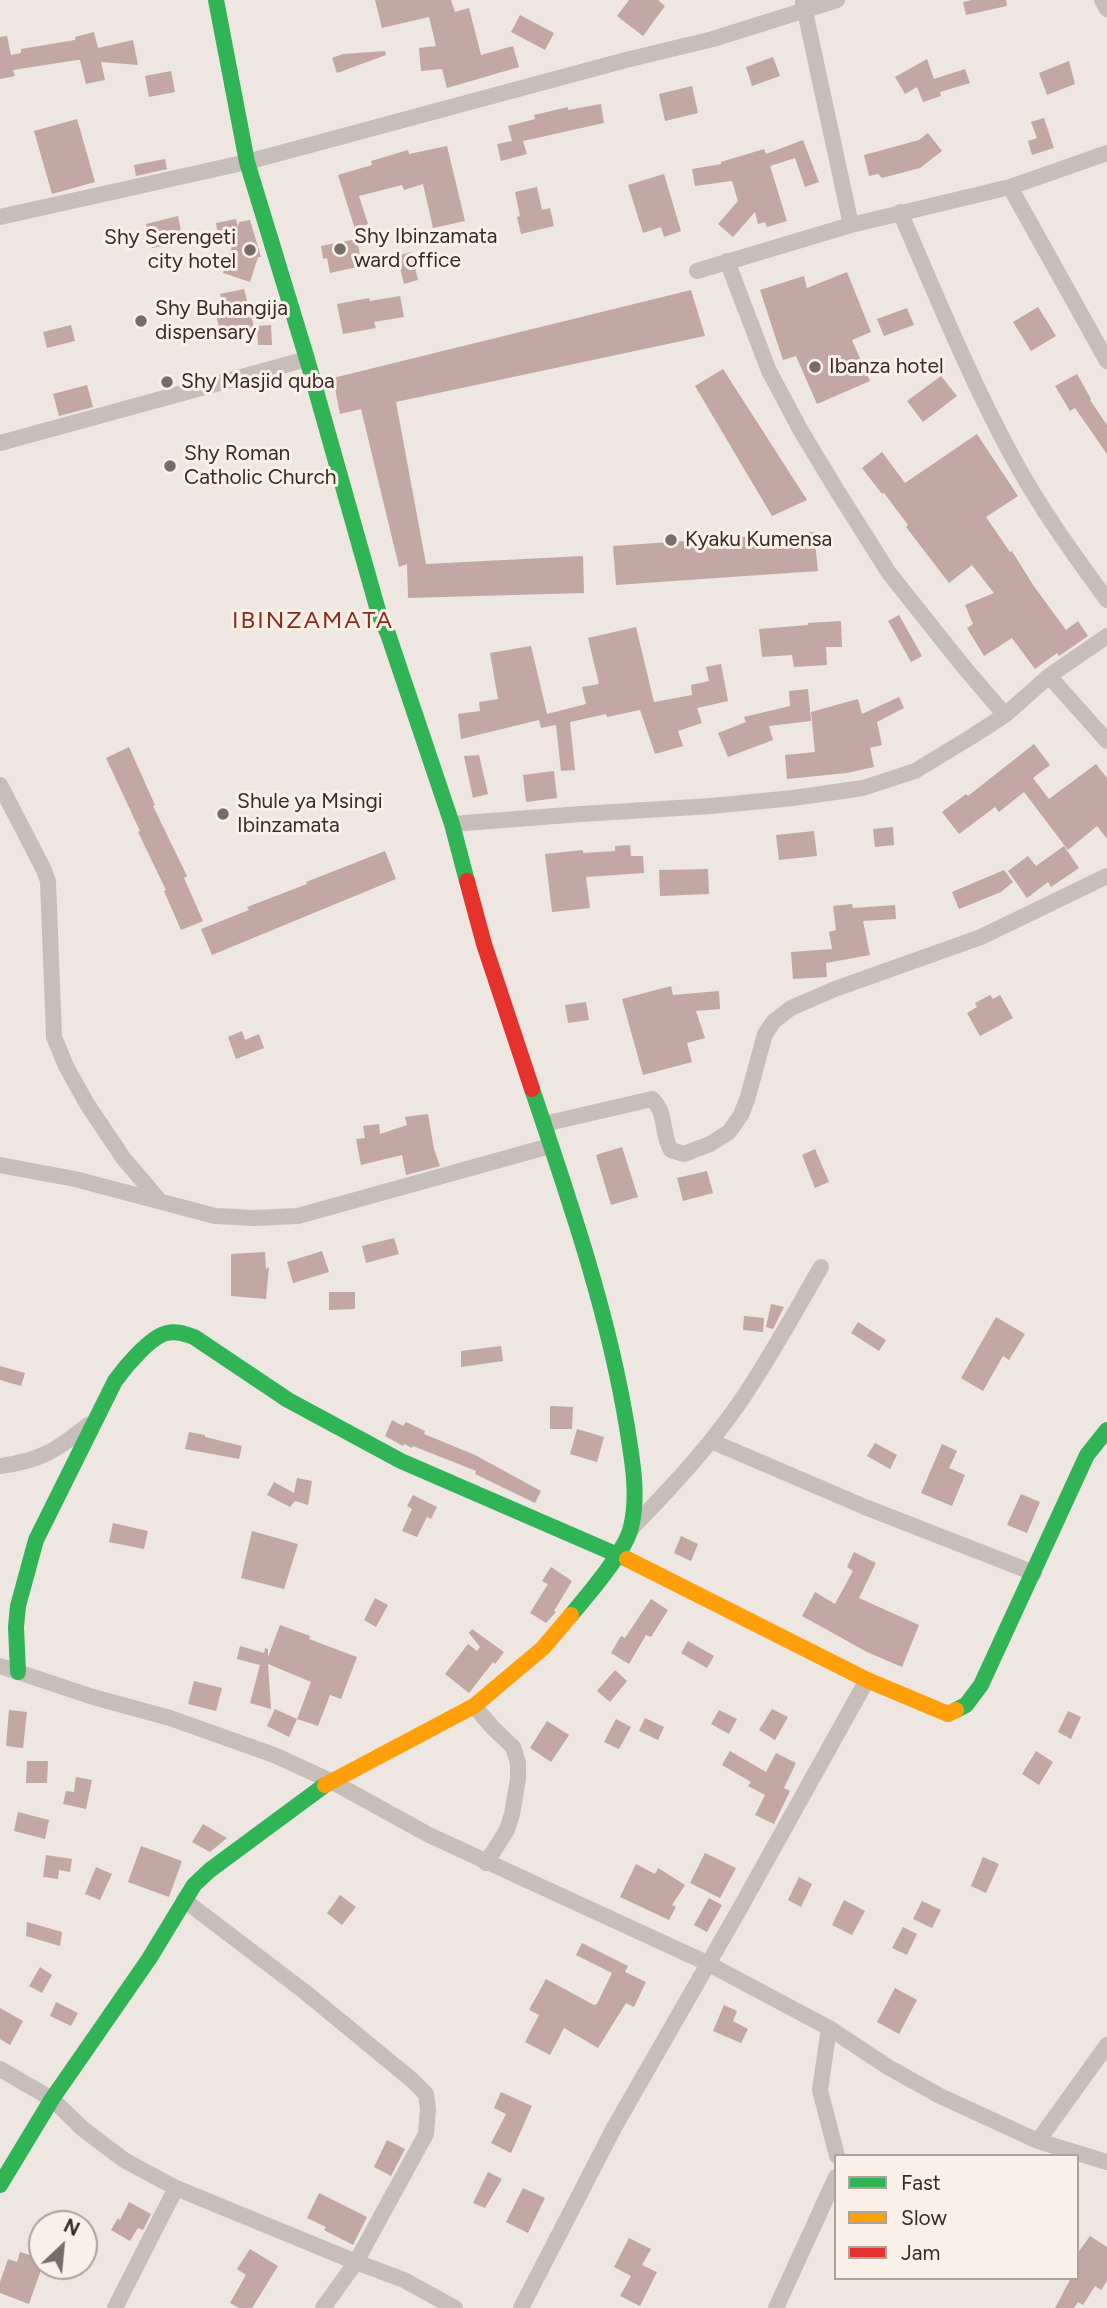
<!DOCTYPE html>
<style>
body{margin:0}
#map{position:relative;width:1107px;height:2308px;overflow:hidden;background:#ede6e1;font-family:Figtree,sans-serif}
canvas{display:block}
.legend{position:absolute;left:834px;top:2154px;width:245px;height:126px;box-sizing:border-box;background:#faf0e8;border:2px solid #aca19b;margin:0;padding:9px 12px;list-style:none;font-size:21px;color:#382b28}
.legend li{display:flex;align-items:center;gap:14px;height:35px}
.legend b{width:35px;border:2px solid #aca19b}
.north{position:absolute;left:28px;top:2210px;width:70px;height:70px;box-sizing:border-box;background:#faf0e8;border:2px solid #aca19b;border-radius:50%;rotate:26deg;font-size:19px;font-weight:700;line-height:28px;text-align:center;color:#382b28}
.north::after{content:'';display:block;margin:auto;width:24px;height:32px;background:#776c69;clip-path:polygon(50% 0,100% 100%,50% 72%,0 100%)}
</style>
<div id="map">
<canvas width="1107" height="2308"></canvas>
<ul class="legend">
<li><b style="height:9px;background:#30b455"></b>Fast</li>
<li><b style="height:9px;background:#ff9f0a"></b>Slow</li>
<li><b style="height:9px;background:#e5322d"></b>Jam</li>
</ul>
<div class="north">N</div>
</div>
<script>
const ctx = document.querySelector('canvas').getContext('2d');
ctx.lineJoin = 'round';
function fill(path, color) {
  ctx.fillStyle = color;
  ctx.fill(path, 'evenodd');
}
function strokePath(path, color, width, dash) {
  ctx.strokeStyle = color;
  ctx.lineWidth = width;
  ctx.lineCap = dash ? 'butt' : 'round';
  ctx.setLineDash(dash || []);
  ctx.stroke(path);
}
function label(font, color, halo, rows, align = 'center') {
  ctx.font = font + ' Figtree,sans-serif';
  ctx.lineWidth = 6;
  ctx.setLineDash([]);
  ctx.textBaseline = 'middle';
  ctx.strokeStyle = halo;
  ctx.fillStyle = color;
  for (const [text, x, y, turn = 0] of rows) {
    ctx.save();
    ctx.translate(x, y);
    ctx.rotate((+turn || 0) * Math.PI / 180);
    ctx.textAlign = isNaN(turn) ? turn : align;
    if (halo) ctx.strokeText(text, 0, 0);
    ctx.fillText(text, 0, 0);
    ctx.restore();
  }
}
fill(new Path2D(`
 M375,0H451L455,12L469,8L481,55L513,46L519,67L447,88L442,69L421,71L419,48L436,46L429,17L382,28Z
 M629,0H658L665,6L643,36L617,16Z
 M972,0H1006L1007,6L966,15L963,2Z
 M520,15L554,33L545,50L511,32Z
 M94,32L98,48L133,40L138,65L101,62L105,80L86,84L80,60H77L13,70L15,76L0,79V37L7,36L11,55L21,53V49L75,40V37Z
 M385,51L386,55L337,73L332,58L343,54Z
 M773,57L780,76L752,86L746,67Z
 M927,59L934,79L965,69L970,83L940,92L941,96L923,102L917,87L905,94L895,77Z
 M1069,61L1075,84L1047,95L1039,73Z
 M171,71L175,92L149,97L145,76Z
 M692,86L698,113L665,121L659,94Z
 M601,104L604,123L523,141L527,154L501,161L497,144L512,141L508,126L535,119L534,115L568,107V110Z
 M1044,118L1054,148L1032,155L1028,141L1037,138L1031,122Z
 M77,119L95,182L52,194L34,131Z
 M928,133L942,151L920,168L882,178L878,174L869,176L864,155L919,140Z
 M803,140L819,182L805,187L795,158L770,166L787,221L767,227L765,222L758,224L755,212L733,237L718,224L738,201L732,181L695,186L692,169L721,164V162L764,149L766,154Z
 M447,146L465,221L433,228L423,184L404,190L402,185L359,196L368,224L355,229L338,175L372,165L371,161L408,150L409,154Z
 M165,159L167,169L136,176L134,165Z
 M664,174L681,231L664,237L661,227L643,233L628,185Z
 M537,187L542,210L550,208L554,226L521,234L517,217L520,216L515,192Z
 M178,216L183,241L152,248L146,224Z
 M236,219L238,227L239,222L250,220L261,257H258L250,282L223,273L236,234L218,237L216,223Z
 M357,239L362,266L330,273L327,258L323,259L321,246Z
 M411,252L418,280L404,284L397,256Z
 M847,272L871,332L852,340L870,381L817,404L796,356L783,360L760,290L804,276L807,288Z
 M244,289L254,327L221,335L214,307L222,306L220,294Z
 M691,290L705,336L396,402L426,564L583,556L584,593L408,598L407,564L399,567L361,409L340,414L333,378Z
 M400,296L404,317L374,322L376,328L343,334L337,304L369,298L370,301Z
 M1038,307L1056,336L1031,351L1013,322Z
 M907,308L914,325L884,336L877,319Z
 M71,325L75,341L47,348L43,332Z
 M271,325L272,345H258L257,326Z
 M723,369L807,500L772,516L695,386Z
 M1077,374L1091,399L1090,400L1107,425V454L1075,408L1070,411L1055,386Z
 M941,376L957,396L923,422L907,401Z
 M87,385L93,407L59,416L53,394Z
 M977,434L1018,496L986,517L1010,552L1012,551L1033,585L1066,630L1078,621L1088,636L1059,656L1057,653L1035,669L1012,638L984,656L967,628L973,624L965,605L994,593L972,565L949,583L906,527L908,525L884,493L882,494L862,468L882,452L905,483Z
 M814,532L818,571L616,585L613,546Z
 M899,615L922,656L911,662L888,621Z
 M841,621L842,647H826L827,665L794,667L792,655L762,657L759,629L808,625V623Z
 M636,627L654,702L692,695L691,685L709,681L706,667L721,664L728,701L697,708L702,723L678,731L683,746L655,754L640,710L607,717L606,714L570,722L575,770L561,771L556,725L541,728L539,720L461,739L458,714L480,711L479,702L498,699L490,653L531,646L547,714L586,704L582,687L599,684L588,638Z
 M808,689L811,721L769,726L773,740L728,757L718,733L746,722L744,717L790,706L789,691Z
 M899,697L904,708L877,722L882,745L870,748L874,767L847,773L787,779L785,755L815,752L811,712L858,699L862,714Z
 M1034,744L1050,765L1033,778L1049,799L1096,764L1107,778V839L1097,826L1068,850L1024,792L999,812L995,807L959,834L942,812L966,794L968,796Z
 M129,747L155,805L153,806L187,876L184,878L203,921L181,930L164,891L166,890L138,832L140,831L106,758Z
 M479,755L488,794L473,798L464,756Z
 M554,771L557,798L526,802L523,775Z
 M893,827L894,845L875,847L873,829Z
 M814,831L817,856L779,860L776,835Z
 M630,845L631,856H643L644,873L586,877L590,908L552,912L545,854L583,850V853L615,851V846Z
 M1064,846L1079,868L1051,887L1048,882L1027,898L1008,871L1028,856L1036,866Z
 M385,851L396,879L212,955L201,929L249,910L247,907L307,884L306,882Z
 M708,869L709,894L660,896L659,870Z
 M1004,870L1013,882L1001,892L959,909L952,892Z
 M852,904L853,908L895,905L896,919L863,921L870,955L826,963L827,977L793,979L791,952L832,949L829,932L836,930L833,906Z
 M671,986L673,995L719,991L720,1009L696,1011L705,1038L687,1043L692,1062L643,1075L622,999Z
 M990,995L993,999L1000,995L1013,1018L980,1036L967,1013L977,1007L975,1003Z
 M586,1002L589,1020L568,1023L565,1005Z
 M242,1031L245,1040L259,1034L264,1048L236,1059L228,1037Z
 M428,1114L434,1149L440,1166L406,1175L402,1155L361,1165L356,1139L365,1138L363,1126L379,1124L380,1134L407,1125L405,1117Z
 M622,1147L638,1197L611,1205L596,1155Z
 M815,1149L829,1182L815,1188L802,1155Z
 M707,1171L713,1193L683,1201L677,1178Z
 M394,1238L399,1254L366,1263L362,1246Z
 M322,1251L329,1272L293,1283L287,1262Z
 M265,1252L266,1269L269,1267L266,1299L231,1296V1254Z
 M329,1292H355V1309L329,1310Z
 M771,1304L784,1307L773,1329L766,1327Z
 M744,1316L764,1318L763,1332L743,1330Z
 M996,1317L1025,1334L1009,1360L1003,1356L983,1391L961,1378Z
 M858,1322L886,1340L879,1351L851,1333Z
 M501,1346L503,1361L461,1367V1351Z
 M0,1366L25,1373L21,1386L0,1380Z
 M550,1406L573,1407L572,1429H550Z
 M392,1420L403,1426L406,1422L425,1431L424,1434L475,1455L541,1491L535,1503L475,1474L476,1471L413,1446L412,1448L404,1444L403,1446L385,1436Z
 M577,1429L604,1437L597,1462L570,1454Z
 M189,1432L205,1435V1437L242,1446L239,1459L185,1449Z
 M875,1443L897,1455L890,1469L867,1456Z
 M942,1444L957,1451L949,1468L965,1475L952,1506L921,1493Z
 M297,1478L312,1481L308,1505L295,1501L290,1507L267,1495L274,1482L294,1493Z
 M1021,1494L1040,1502L1027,1533L1007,1525Z
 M413,1495L437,1507L431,1519L427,1517L417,1537L402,1531L412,1509L407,1506Z
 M113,1523L148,1531L144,1549L109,1542Z
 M252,1531L298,1544L284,1589L241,1578Z
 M681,1536L698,1544L691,1561L674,1553Z
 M854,1552L876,1563L859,1598L919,1625L902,1667L867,1652L802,1616L815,1592L835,1604L853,1571L847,1567Z
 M551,1567L572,1581L554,1611L556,1612L546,1623L530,1613L548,1584L542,1581Z
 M375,1598L388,1605L376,1627L364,1620Z
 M651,1599L668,1610L651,1637L646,1635L629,1664L611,1653L621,1636L625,1638Z
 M280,1625L310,1636L309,1639L357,1657L341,1699L330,1695L318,1726L297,1719L311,1682L268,1664L271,1709L250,1703L260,1665L237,1659L240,1646L264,1653L265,1648L268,1649V1657Z
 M472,1629L504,1652L495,1664L493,1662L469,1693L445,1674L468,1644L477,1651L480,1647L469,1633Z
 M688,1641L714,1656L707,1668L681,1653Z
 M615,1670L627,1681L610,1702L597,1691Z
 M194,1681L222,1688L216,1711L188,1704Z
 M275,1709L297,1719L289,1737L267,1726Z
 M772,1709L788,1717L775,1740L759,1730Z
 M9,1710L27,1712L23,1748L6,1746Z
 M719,1710L737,1719L729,1734L711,1724Z
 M1068,1711L1081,1717L1071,1739L1058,1732Z
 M645,1718L664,1727L658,1740L639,1731Z
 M616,1719L631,1727L619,1749L604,1742Z
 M547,1721L569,1735L551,1762L530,1748Z
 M730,1751L766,1772L776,1753L796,1763L784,1788L790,1791L774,1824L755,1815L765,1795L748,1786L751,1782L722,1765Z
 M1036,1751L1053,1762L1039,1785L1022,1774Z
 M27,1761H48L47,1783H26Z
 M76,1777L92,1780L86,1809L63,1804L66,1791L74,1792Z
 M18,1812L49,1820L45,1839L14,1831Z
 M203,1824L227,1838L210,1852L192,1842Z
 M141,1846L182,1861L169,1897L128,1882Z
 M705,1853L736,1868L720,1898L690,1883Z
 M46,1855L72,1859L70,1872L59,1870L58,1879L43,1877Z
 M983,1857L999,1864L986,1893L971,1886Z
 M636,1864L655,1874L658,1868L685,1885L672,1905L676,1907L669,1920L620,1897Z
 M96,1867L112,1874L100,1900L85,1894Z
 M799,1877L812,1884L801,1907L788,1900Z
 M340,1895L356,1907L342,1925L327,1913Z
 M709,1898L722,1905L707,1932L694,1925Z
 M844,1900L865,1911L852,1935L832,1925Z
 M922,1901L941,1910L932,1928L913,1919Z
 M27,1922L62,1932L60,1946L26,1936Z
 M903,1927L917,1934L907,1955L892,1948Z
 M582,1943L628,1966L625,1972L646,1982L634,2007L626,2003L598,2048L564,2028L550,2055L525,2042L539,2015L529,2010L546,1979L594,2005L597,2004L612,1973L576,1955Z
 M40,1967L52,1975L42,1993L29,1986Z
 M895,1988L917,2000L899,2034L877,2022Z
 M56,2002L78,2013L71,2026L50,2016Z
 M724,2005L737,2011L733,2021L748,2029L741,2043L713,2031Z
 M0,2008L23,2021L10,2045L0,2039Z
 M501,2092L532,2106L511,2153L491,2143L506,2114L494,2108Z
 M387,2140L405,2149L391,2176L374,2167Z
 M488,2172L502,2179L485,2208L473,2203Z
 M523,2188L545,2198L528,2233L506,2222Z
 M319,2193L367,2217L353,2245L324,2230L326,2227L307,2218Z
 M129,2202L151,2214L143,2230L138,2228L130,2241L111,2230L118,2218L120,2220Z
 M1090,2236L1107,2247V2281L1101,2290L1095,2286L1083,2305L1078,2302L1074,2308H1055L1071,2278H1077V2254Z
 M629,2238L651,2249L642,2265L657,2272L640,2306L620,2296L631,2276L614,2267Z
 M250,2249L278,2266L252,2308H239L230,2303L246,2275L237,2269Z
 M20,2252L42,2259V2267L29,2304L0,2293V2282L8,2259L17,2262Z`), '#c2a7a2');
strokePath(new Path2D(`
 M1102,0L1107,9
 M803,2L851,225
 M1010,187L1107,361
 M900,212C936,295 970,379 1013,458C1040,508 1074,555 1107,600
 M0,217L247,162L626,60L713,39L837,0
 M727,261L769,371L801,431L836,489L889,573L963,666L1005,715
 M697,271L851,225L1010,187L1107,153
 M0,443L307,359
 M1049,676L1107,741
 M0,785L43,868L48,881L54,1037L66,1066L87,1104L124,1159L159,1200
 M452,824L581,814L711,806L793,798L863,788L915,771L971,737L1005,715L1049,676L1107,636
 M544,1124L652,1099C667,1112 661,1134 671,1150L684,1154L710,1144L729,1132L741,1115L747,1100L765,1034L774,1021L791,1008L835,989L981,937L1107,876
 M0,1165L75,1179L215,1216L255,1218L298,1216L550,1146
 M711,1441L865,1507L1034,1573
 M0,1466C40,1461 57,1450 88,1425
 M631,1529C670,1489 708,1448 740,1402C770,1358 795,1312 821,1267
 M0,1666L93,1697L170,1718L274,1755L331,1781L429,1835L707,1963L829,2028L888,2067L940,2096L1038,2141L1107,2162
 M474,1706L493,1728L513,1747L518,1763V1779L512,1814L507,1830L486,1863
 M184,1900L305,1992L412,2080L426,2094L428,2109L426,2134L356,2262L323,2308
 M829,2028L820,2090L837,2156
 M0,2069L52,2099L83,2129L124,2160L176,2188L356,2262L404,2280L455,2308
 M1038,2141L1107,2045
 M115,2308L176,2188
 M521,2308L615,2126L739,1910L867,1680
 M776,2308L836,2177`), '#c7beba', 16);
strokePath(new Path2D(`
 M216,0L247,162L307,359L379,614L388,634L452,824L467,881
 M532,1089C569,1199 608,1311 627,1427C632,1459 639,1495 631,1527C626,1551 588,1595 571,1615
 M18,1672L16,1627L18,1606L36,1540L115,1381C125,1367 151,1336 167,1333C177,1331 185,1334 194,1337L288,1400L401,1461L627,1559
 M956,1710L966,1705L981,1685L1087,1455L1107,1430
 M0,2185L52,2099L149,1959L194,1885L210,1870L325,1785`), '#30b455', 16);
strokePath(new Path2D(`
 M627,1559L867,1680L948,1714L956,1710
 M325,1785L474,1706L543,1648L571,1615`), '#ff9f0a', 16);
strokePath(new Path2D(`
 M467,881L484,944L532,1089`), '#e5322d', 16);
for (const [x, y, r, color] of [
 [340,249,7,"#776c69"],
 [250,250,7,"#776c69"],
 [141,321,7,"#776c69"],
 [815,367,7,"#776c69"],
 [167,382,7,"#776c69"],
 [170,466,7,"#776c69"],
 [671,540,7,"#776c69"],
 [223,814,7,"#776c69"]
]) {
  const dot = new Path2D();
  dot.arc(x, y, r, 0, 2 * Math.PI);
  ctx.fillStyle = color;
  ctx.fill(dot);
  strokePath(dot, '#faf0e8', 2.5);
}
label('21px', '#382b28', '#faf0e8', [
 ["Shy Ibinzamata",354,237],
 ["ward office",354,261],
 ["Shy Serengeti",236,238,"right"],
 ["city hotel",236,262,"right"],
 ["Shy Buhangija",155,309],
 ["dispensary",155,333],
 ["Ibanza hotel",829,367],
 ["Shy Masjid quba",181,382],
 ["Shy Roman",184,454],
 ["Catholic Church",184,478],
 ["Kyaku Kumensa",685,540],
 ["Shule ya Msingi",237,802],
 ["Ibinzamata",237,826]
], 'left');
ctx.letterSpacing = '2px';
label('24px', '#8b2a1d', '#faf0e8', [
 ["IBINZAMATA",313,621]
]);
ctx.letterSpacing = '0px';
</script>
